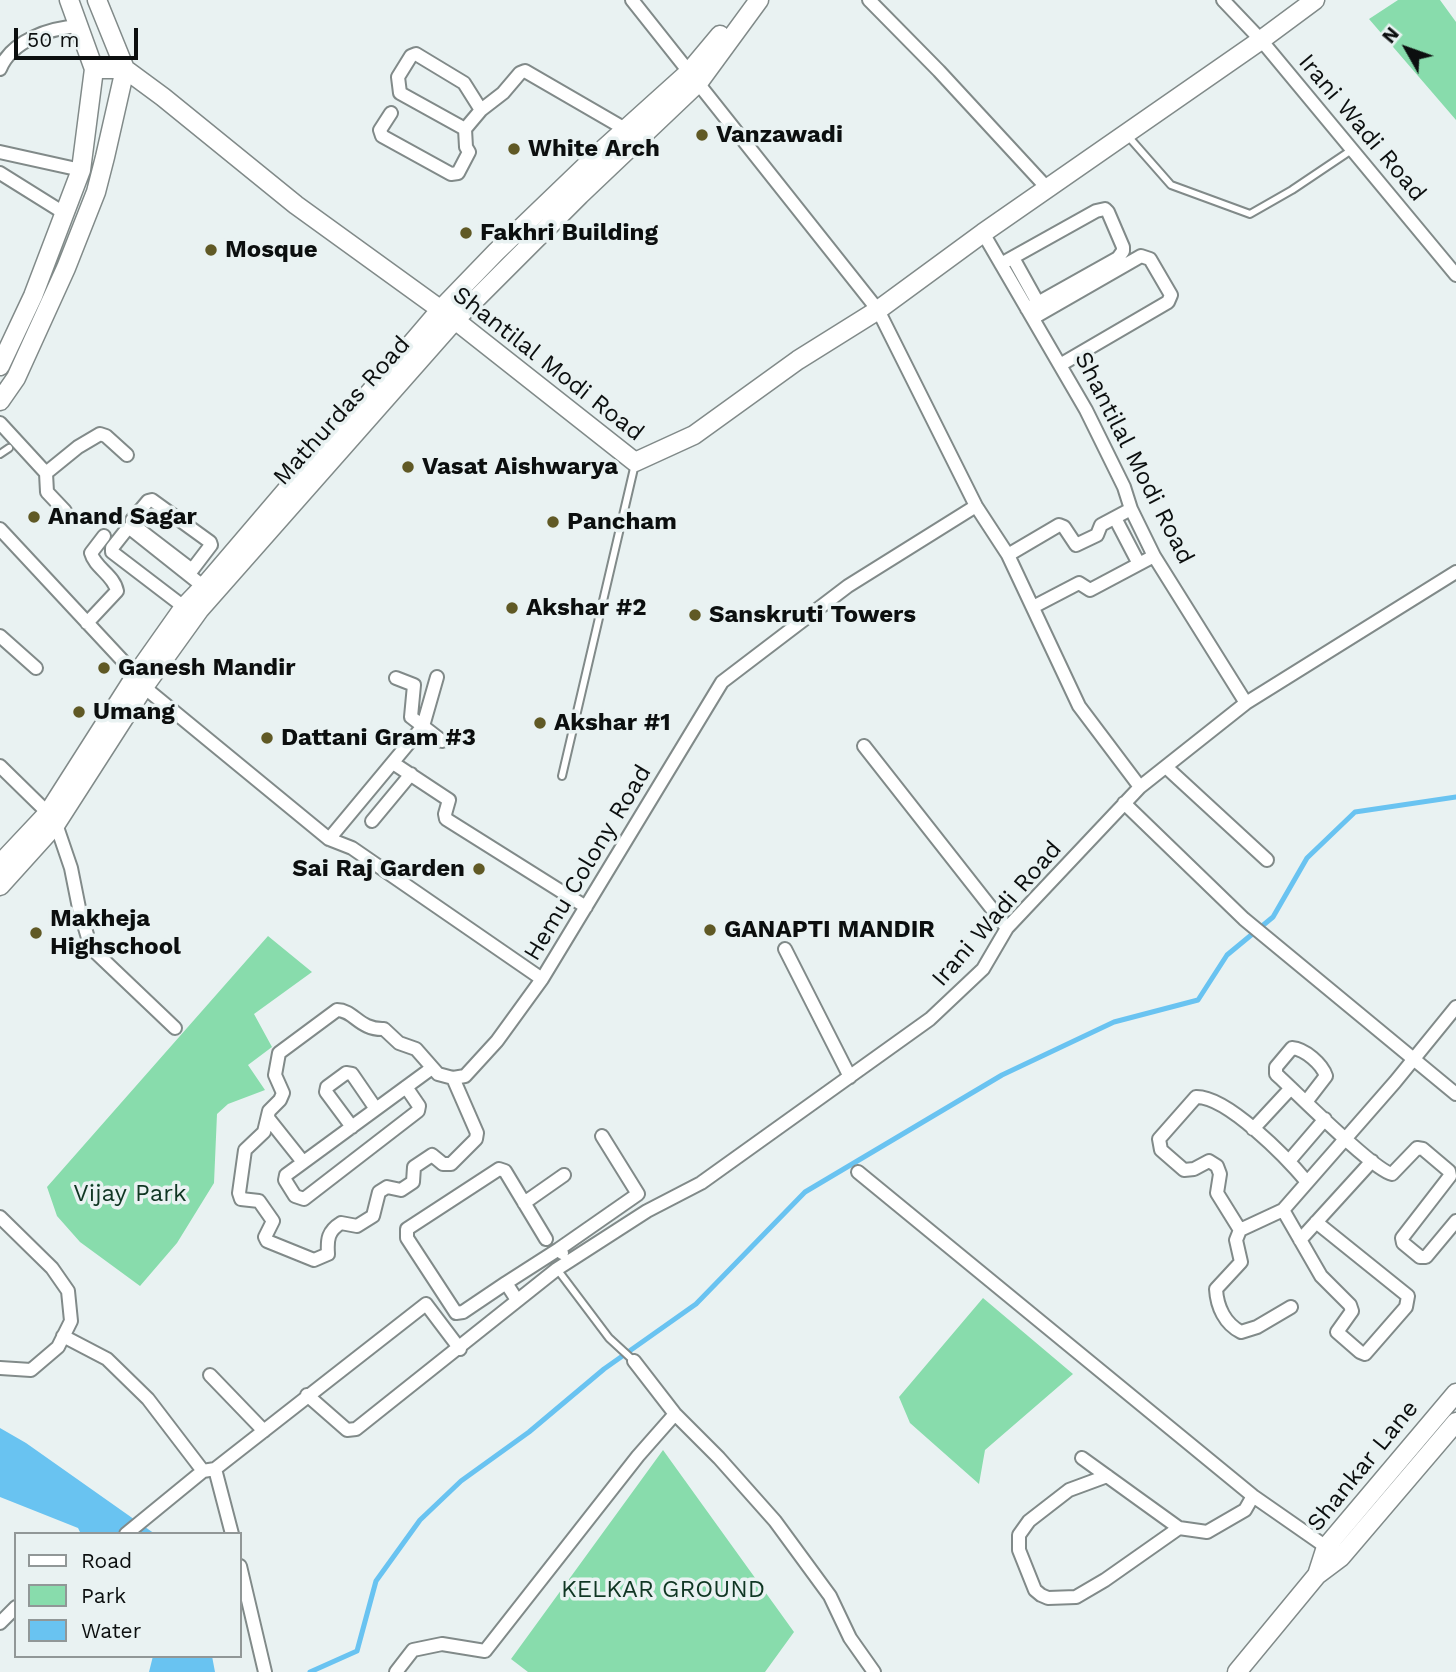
<!DOCTYPE html>
<style>
body{margin:0}
#map{position:relative;width:1456px;height:1672px;overflow:hidden;background:#e9f2f2;font-family:"Work Sans",sans-serif}
canvas{display:block}
.legend{position:absolute;left:14px;top:1532px;width:228px;height:126px;box-sizing:border-box;background:#e9f2f2;border:2px solid #919797;margin:0;padding:9px 12px;list-style:none;font-size:21px;color:#0c0f0f}
.legend li{display:flex;align-items:center;gap:14px;height:35px}
.legend b{width:35px;border:2px solid #919797}
.north{position:absolute;left:1372px;top:14px;width:70px;height:70px;-webkit-text-stroke:5px #e9f2f2;paint-order:stroke;rotate:310deg;font-size:19px;font-weight:700;line-height:28px;text-align:center;color:#0c0f0f}
.north::after{content:'';display:block;margin:auto;width:24px;height:32px;background:#0c0f0f;clip-path:polygon(50% 0,100% 100%,50% 72%,0 100%)}
.scale{position:absolute;left:14px;top:28px;width:124px;height:32px;box-sizing:border-box;border:4px solid #0c0f0f;border-top:0;padding-left:9px;font-size:21px;line-height:24px;white-space:nowrap;color:#0c0f0f;-webkit-text-stroke:5px #e9f2f2;paint-order:stroke}
</style>
<div id="map">
<canvas width="1456" height="1672"></canvas>
<ul class="legend">
<li><b style="height:9px;background:#fff"></b>Road</li>
<li><b style="height:19px;background:#88dcac"></b>Park</li>
<li><b style="height:19px;background:#69c3f1"></b>Water</li>
</ul>
<div class="north">N</div>
<div class="scale">50 m</div>
</div>
<script>
const ctx = document.querySelector('canvas').getContext('2d');
ctx.lineJoin = 'round';
function fill(path, color) {
  ctx.fillStyle = color;
  ctx.fill(path, 'evenodd');
}
function strokePath(path, color, width, dash) {
  ctx.strokeStyle = color;
  ctx.lineWidth = width;
  ctx.lineCap = dash ? 'butt' : 'round';
  ctx.setLineDash(dash || []);
  ctx.stroke(path);
}
function label(font, color, halo, rows, align = 'center') {
  ctx.font = font + ' "Work Sans",sans-serif';
  ctx.lineWidth = 7;
  ctx.setLineDash([]);
  ctx.textBaseline = 'middle';
  ctx.strokeStyle = halo;
  ctx.fillStyle = color;
  for (const [text, x, y, turn = 0] of rows) {
    ctx.save();
    ctx.translate(x, y);
    ctx.rotate((+turn || 0) * Math.PI / 180);
    ctx.textAlign = isNaN(turn) ? turn : align;
    if (halo) ctx.strokeText(text, 0, 0);
    ctx.fillText(text, 0, 0);
    ctx.restore();
  }
}
fill(new Path2D(`
 M1398,0H1440L1456,22V120L1369,19Z
 M268,936L312,972L254,1014L272,1047L248,1065L265,1090L228,1104L217,1114L214,1183L177,1243L140,1286L80,1242L57,1216L47,1187Z
 M983,1298L1073,1374L985,1450L979,1484L910,1423L899,1397Z
 M663,1450L794,1632L765,1672H528L511,1659Z`), '#88dcac');
fill(new Path2D(`
 M0,1428L26,1443L155,1534H81L78,1528L0,1497Z
 M153,1656H212L215,1672H149Z`), '#69c3f1');
strokePath(new Path2D(`
 M310,1672L357,1651L376,1581L420,1520L461,1481L529,1432L604,1369L696,1304L805,1192L1002,1075L1114,1022L1198,1000L1227,955L1273,917L1307,858L1355,812L1456,797`), '#69c3f1', 5);
const lane = new Path2D(`
 M1127,135L1171,185L1250,214L1292,190L1353,149
 M0,454L9,448
 M562,776L635,464
 M557,1269L609,1338L634,1361`);
const street = new Path2D(`
 M632,0L878,310L976,506L1008,555L1079,706L1140,787
 M869,0L939,71L1048,189
 M1223,0L1261,40L1456,275
 M0,69C12,40 50,28 79,26
 M481,110L464,83L416,54L411,56L398,77L400,93L465,129L481,110L503,93L520,73L525,71L632,133
 M391,113L380,130L382,136L451,174L458,173L469,152L466,147L465,129
 M0,152L81,170
 M0,173L64,213
 M983,233L1086,410L1124,487L1131,509L1154,556L1246,703
 M1013,258L1038,303
 M1001,264L1096,211L1105,209L1108,212L1123,247V251L1118,258L1027,309
 M1033,318L1141,256L1150,259L1171,295L1168,302L1060,365
 M0,423L46,473L47,492L65,511
 M46,473L78,447L100,434L106,436L127,455
 M152,500L210,542L211,545L192,570L132,524V520L148,501Z
 M1115,518L1139,564
 M0,529L136,675L144,687L329,839L352,848L542,979
 M1008,555L1059,525L1064,527L1076,545L1097,535L1101,525L1131,509
 M184,607L112,552V548L127,529H131L204,587
 M1033,607L1079,583L1090,590L1154,556
 M87,623L117,591C114,575 95,568 91,553L104,536
 M0,636L36,668
 M396,678L414,685L411,717L442,741
 M864,746L1007,928
 M393,763L449,800L445,814L446,819L586,907
 M0,766L48,813
 M1166,767L1267,860
 M1124,803L1244,919L1456,1094
 M372,821L411,774
 M56,824L71,868L79,908L91,948L175,1028
 M329,839L423,726L437,677
 M785,949L850,1077
 M453,1078L477,1133L476,1139L451,1164H443L432,1155L414,1167L413,1182L401,1190L387,1187L379,1192L373,1216L357,1226L341,1223C328,1231 327,1239 328,1254L314,1260L267,1241L265,1237L273,1221L259,1201L241,1199L239,1193L245,1150L264,1132L269,1111L280,1100L283,1093L275,1075L279,1053L337,1010C354,1010 359,1030 384,1029L399,1043L416,1049L438,1074L453,1078L465,1076L497,1041L542,979L722,682L848,586L976,506
 M406,1087L419,1106L418,1111L304,1199L295,1196L285,1180L286,1175L432,1068
 M1306,1102L1326,1076C1322,1064 1305,1049 1292,1048L1276,1067V1074C1296,1092 1373,1170 1392,1174L1417,1148L1423,1149L1449,1171L1450,1176L1402,1238L1403,1243L1420,1257H1426L1456,1221
 M268,1118L303,1162
 M352,1127L326,1092L327,1087L346,1073L352,1074L376,1109
 M1253,1129L1291,1088
 M1289,1161L1325,1119
 M858,1172L1253,1496L1332,1551
 M524,1203L564,1175
 M1283,1210L1321,1276L1350,1305L1352,1311L1337,1332L1360,1352L1365,1354L1406,1307L1408,1296L1316,1222
 M0,1217L52,1268L68,1291L71,1321L58,1347L31,1370L0,1368
 M1240,1230L1217,1193L1220,1174L1217,1166L1209,1161L1194,1169L1184,1170L1161,1150L1159,1139L1196,1097C1227,1096 1287,1158 1307,1182
 M1300,1240L1372,1161
 M559,1249L638,1194L602,1136
 M506,1283L559,1249L562,1253
 M517,1300L506,1283L463,1312L456,1313L407,1238V1229L499,1169L505,1171L546,1239
 M1291,1307L1257,1327L1241,1332C1225,1324 1217,1307 1216,1289L1241,1262L1236,1240L1240,1230L1283,1210L1395,1082L1456,1007
 M63,1336L107,1359L148,1399L203,1471
 M634,1361L675,1414L719,1458L775,1521L830,1596L850,1638L874,1672
 M210,1375L264,1431
 M307,1395L347,1430L356,1429L557,1269L647,1211L701,1183L930,1019L983,969L1007,928L1140,787L1246,703L1456,572
 M1082,1458L1179,1528L1207,1532L1245,1510L1253,1496
 M215,1469L232,1534
 M1107,1476L1069,1490L1029,1521L1019,1535V1550L1035,1590L1041,1595L1048,1598L1076,1597L1105,1580L1179,1528
 M126,1534L203,1471L215,1469L426,1304L460,1349
 M240,1566L265,1672
 M0,1623L16,1607
 M396,1672L413,1650L442,1644L485,1651L638,1456L675,1414`);
const secondary = new Path2D(`
 M94,69H125L163,97L296,205L455,320L635,462L694,435L798,360L878,310L983,233L1261,40L1315,0
 M0,366L33,296L81,170L94,69L69,0
 M0,401L16,378L66,268L96,192L105,157L125,69L97,0
 M0,864L48,813L136,675L184,607L207,583L440,310L496,252L599,153L689,72L720,35
 M0,886L56,824L144,687L200,609L455,320L580,195L699,82L759,0
 M1317,1575L1326,1547L1456,1393
 M1237,1672L1317,1575L1341,1557L1456,1422`);
strokePath(lane, '#818a89', 10);
strokePath(street, '#818a89', 16);
strokePath(secondary, '#818a89', 21);
strokePath(lane, '#fff', 6);
strokePath(street, '#fff', 12);
strokePath(secondary, '#fff', 18);
for (const [x, y, r, color] of [
 [702,135,7,"#605925"],
 [514,149,7,"#605925"],
 [466,233,7,"#605925"],
 [211,250,7,"#605925"],
 [408,467,7,"#605925"],
 [34,517,7,"#605925"],
 [553,522,7,"#605925"],
 [512,608,7,"#605925"],
 [695,615,7,"#605925"],
 [104,668,7,"#605925"],
 [79,712,7,"#605925"],
 [540,723,7,"#605925"],
 [267,738,7,"#605925"],
 [479,869,7,"#605925"],
 [710,930,7,"#605925"],
 [36,933,7,"#605925"]
]) {
  const dot = new Path2D();
  dot.arc(x, y, r, 0, 2 * Math.PI);
  ctx.fillStyle = color;
  ctx.fill(dot);
  strokePath(dot, '#e9f2f2', 2.5);
}
label('24px', '#0c0f0f', '#e9f2f2', [
 ["Irani Wadi Road",1362,128,50],
 ["Shantilal Modi Road",548,364,38],
 ["Mathurdas Road",342,411,-48],
 ["Shantilal Modi Road",1134,458,63],
 ["Hemu Colony Road",588,863,-59],
 ["Irani Wadi Road",997,914,-49],
 ["Shankar Lane",1363,1466,-51]
]);
label('bold 24px', '#0c0f0f', '#e9f2f2', [
 ["Vanzawadi",716,135],
 ["White Arch",528,149],
 ["Fakhri Building",480,233],
 ["Mosque",225,250],
 ["Vasat Aishwarya",422,467],
 ["Anand Sagar",48,517],
 ["Pancham",567,522],
 ["Akshar #2",526,608],
 ["Sanskruti Towers",709,615],
 ["Ganesh Mandir",118,668],
 ["Umang",93,712],
 ["Akshar #1",554,723],
 ["Dattani Gram #3",281,738],
 ["Sai Raj Garden",465,869,"right"],
 ["Makheja",50,919],
 ["Highschool",50,947],
 ["GANAPTI MANDIR",724,930]
], 'left');
label('24px', '#103623', '#e9f2f2', [
 ["Vijay Park",130,1194],
 ["KELKAR GROUND",663,1590]
]);
</script>
